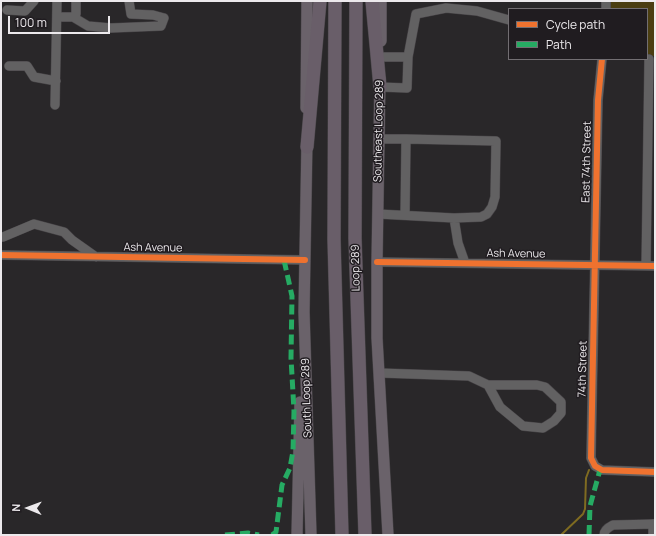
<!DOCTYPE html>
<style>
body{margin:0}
#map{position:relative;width:656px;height:536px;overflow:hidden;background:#292729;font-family:Manrope,sans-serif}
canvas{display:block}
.frame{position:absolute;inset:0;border:2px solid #ece9ec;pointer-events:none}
.legend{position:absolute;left:508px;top:8px;width:140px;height:52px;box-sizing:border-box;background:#201c20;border:1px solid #726e72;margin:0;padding:5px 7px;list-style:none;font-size:12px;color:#ece9ec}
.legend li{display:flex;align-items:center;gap:8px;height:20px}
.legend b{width:20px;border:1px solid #726e72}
.north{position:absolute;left:8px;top:488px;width:40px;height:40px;-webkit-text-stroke:3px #201c20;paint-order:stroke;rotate:271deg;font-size:11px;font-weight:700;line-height:16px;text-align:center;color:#ece9ec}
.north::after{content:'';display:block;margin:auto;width:14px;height:18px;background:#ece9ec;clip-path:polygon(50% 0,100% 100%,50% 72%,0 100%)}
.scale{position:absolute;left:8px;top:16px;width:102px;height:18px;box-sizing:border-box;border:2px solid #ece9ec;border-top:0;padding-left:5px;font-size:12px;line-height:14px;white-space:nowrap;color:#ece9ec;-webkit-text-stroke:3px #201c20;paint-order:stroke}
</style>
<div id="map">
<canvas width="656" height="536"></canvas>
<div class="frame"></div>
<ul class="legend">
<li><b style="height:5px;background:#ef722f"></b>Cycle path</li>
<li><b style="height:5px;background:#26ab63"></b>Path</li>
</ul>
<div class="north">N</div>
<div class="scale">100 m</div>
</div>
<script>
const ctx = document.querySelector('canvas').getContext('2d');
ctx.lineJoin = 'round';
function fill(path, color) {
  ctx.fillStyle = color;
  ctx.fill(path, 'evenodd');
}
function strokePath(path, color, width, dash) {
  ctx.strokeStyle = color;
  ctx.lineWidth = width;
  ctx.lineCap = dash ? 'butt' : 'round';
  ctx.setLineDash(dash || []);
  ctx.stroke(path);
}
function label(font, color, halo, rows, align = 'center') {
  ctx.font = font + ' Manrope,sans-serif';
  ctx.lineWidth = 3;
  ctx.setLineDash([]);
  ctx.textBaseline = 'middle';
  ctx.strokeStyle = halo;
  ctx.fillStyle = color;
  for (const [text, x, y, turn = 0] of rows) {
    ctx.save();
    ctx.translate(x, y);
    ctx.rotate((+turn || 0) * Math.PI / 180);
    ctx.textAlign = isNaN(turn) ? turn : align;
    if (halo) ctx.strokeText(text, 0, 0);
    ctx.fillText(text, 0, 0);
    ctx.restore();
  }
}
fill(new Path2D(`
 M610,1H655V56H647V9H610Z`), '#4b3e11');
strokePath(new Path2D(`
 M561,535L583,514L585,509L586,478L589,470`), '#7f6b21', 2);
const minor = new Path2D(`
 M606,9V1
 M7,10L25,11L34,1
 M57,17H73L76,14V1
 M73,17L88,26L111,28L161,26L164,18L153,15L131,14L129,1
 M408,57L416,14L446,8L477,11L509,20
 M602,59L598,100L591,458L595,466L602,470L655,472
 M9,66H27L34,77L56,81
 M380,87L407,88L408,57H380
 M55,105L57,1
 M379,139H406L405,215
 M406,139L496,141L495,197L492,207L487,214L481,217L454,218
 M378,214L454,218L458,243L465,263
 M3,237L34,224L64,232L72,240L96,257
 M1,255L305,260
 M377,262L655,266
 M646,266L649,59
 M380,373L469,376L488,385L500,407L523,426L543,428L554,421L561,413V402L545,387L537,385H488
 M604,535C604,530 609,527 613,525L655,524
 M653,535V524`);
const major = new Path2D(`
 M381,41V1
 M380,78L377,262V338L388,535
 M306,108L307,1
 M307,140L304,312L311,535
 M297,535L300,402`);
const highway = new Path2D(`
 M335,1L334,239L342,535
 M356,1L355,238L365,535
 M372,1L380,87
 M307,147L320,1`);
strokePath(minor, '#464346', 10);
strokePath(major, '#464346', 12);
strokePath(highway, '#464346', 14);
strokePath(minor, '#626162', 9);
strokePath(major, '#6a626a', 11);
strokePath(highway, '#695e69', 13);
strokePath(new Path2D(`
 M225,535L248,533L259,535
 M272,535L276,532L282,485L290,468L293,451L294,411L291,358L292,296L284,260
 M589,535L590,506L600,470`), '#26ab63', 5, [10, 5]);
strokePath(new Path2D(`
 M602,59L598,100L591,458L595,466L602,470L655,472
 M1,255L305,260
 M377,262L655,266`), '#ef722f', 6);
label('11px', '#ece9ec', '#201c20', [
 ["Southeast Loop 289",379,131,-89],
 ["East 74th Street",587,162,-89],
 ["Ash Avenue",153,248,1],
 ["Ash Avenue",516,254,1],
 ["Loop 289",356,268,-91],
 ["74th Street",583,369,-89],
 ["South Loop 289",307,398,-92]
]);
</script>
